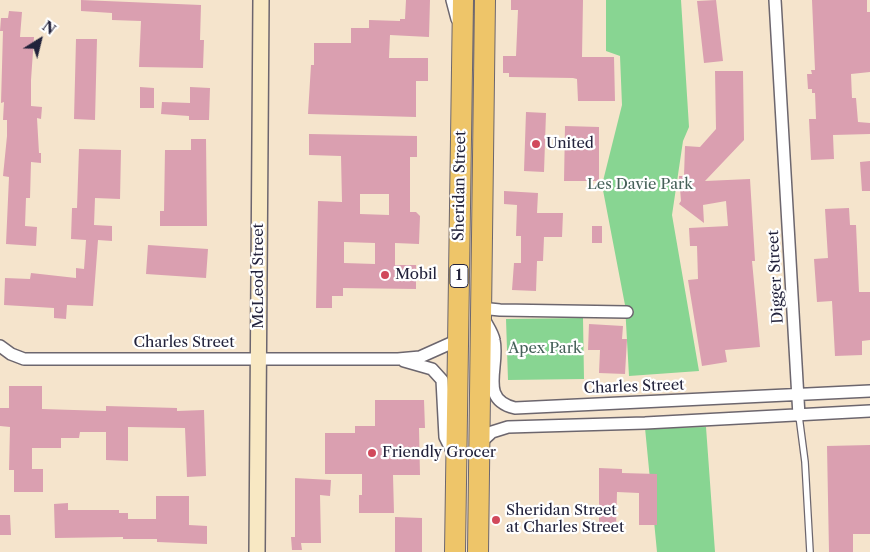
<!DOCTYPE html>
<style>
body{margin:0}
#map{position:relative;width:870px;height:552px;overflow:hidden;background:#f5e4cc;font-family:"Libre Caslon Text",serif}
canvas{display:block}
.north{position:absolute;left:15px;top:15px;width:50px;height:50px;-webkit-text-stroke:4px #fff;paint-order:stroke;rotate:36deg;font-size:14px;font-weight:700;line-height:20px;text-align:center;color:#22223b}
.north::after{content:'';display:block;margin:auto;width:18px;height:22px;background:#22223b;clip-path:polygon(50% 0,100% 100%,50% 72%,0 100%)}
</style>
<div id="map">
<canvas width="870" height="552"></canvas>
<div class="north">N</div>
</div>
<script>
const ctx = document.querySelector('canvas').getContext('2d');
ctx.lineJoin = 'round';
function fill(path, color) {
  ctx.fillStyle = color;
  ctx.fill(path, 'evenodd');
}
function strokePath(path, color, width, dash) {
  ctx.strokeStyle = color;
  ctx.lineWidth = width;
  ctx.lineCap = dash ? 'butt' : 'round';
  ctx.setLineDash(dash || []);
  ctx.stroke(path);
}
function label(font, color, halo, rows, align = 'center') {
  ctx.font = font + ' "Libre Caslon Text",serif';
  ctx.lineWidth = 4.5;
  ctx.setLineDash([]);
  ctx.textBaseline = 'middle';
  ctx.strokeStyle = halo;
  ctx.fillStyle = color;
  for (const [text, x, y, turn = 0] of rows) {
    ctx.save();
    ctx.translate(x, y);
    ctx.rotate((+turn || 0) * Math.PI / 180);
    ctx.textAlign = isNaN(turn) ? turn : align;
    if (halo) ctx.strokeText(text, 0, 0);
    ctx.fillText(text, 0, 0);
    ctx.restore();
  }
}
fill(new Path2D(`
 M606,0H681L689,127L683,141L672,215L699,371L629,376L625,305L602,185L622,105L620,56L606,51Z
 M583,318L584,379L508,380L506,319Z
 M706,427L715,552H657L645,428Z`), '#88d592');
fill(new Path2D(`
 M81,0L201,5L200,40H204L203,68L139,67L141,21L112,20V13L81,11Z
 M406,0H430L429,37L390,35L389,58H428V81H416V117L308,114L311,65H314V43H351V28H369V20L400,21V19H405Z
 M511,0H583L582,57H614L615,101H578L577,79L573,78L509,77V73H503V56H516L518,10H511Z
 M716,0L723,61L704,63L697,1Z
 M812,0H867V12H870V72L851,74L852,98H856L858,122L870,123V134L833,135L834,159L811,160L809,119H816L815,93H812V89H808L807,74H812L811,70H815Z
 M9,11L22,12L20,37H34L31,80V106L42,107L41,119L37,118L39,153H41V163L31,162L30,198H26L25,226L37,227L36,246L6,244L9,177L3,176L7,136V120H3L4,102L1,103L3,31H0L1,18H8Z
 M76,39H97L95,120L74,119Z
 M715,71H743L744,140L705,181L750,179L755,261H752L760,347L725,350L727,362L702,366L688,280L698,279L697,246H690L689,228L728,226L726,201L703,205L704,223L679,204L681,201L679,176H684L685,146L700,147L716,129Z
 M140,87L154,88V108H140Z
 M190,87L210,88L209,120H189V116L161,114L162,102L190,103Z
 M526,112L546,113L544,172L524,171Z
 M565,126L599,127V181H564Z
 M309,134L417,136V157H410V212H416L420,216L419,244L395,243V265H416V289L343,288V296H332V308H316L318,201L342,202L341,156L309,155ZM360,194H389V215L360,214ZM344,242L375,243V264L344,263Z
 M191,139H206L207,226H160V211H164L165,150H191Z
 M79,149L121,150L120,199L95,198L94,225L112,226V241L98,240L93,306L67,305L66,319L54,318V308L4,305L5,278L30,279L31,273L76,278V268L84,269L86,240L71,239L72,208H77Z
 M870,161V191H862L860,162Z
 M504,191L538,193L537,213H563L562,237H544L543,261H537L536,291L512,290L514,263H521V236H516L517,205L504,204Z
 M849,208L850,225H856L859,292H870V340L862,341V355L835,356L832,301L817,302L814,259L828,258L825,209Z
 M592,226H602V243H592Z
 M148,245L208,249L206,278L146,274Z
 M589,324L623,326L622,339H627L625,374L599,373L600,350H588Z
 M9,386H42V409L106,411V406L177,408V411L204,410L206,476L187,477L185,428L128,427V461L106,460V432H80L79,438H61V448H32V469H43V492H14V470H9L10,427L0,426V408H9Z
 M375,400H424L425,428H419L420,475H393L394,513H359V495H362V474H325V433H355V426H375Z
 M870,445V534H853V552H829L827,446Z
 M599,468L622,469V473L657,474V525H639V493L617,492L616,528H599Z
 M295,478L331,480L330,496L320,495L321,543H301L302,550H292L291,537H295Z
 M156,496H189V525L207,526V544L157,542V539H123V537L55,538L54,504L68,503V510H119V513H128V519H156Z
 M0,515H10L11,535H0Z
 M395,517L422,518V552H395Z`), '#da9fb0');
const lane = new Path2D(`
 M799,416L805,462L810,552`);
const street = new Path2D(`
 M452,0L457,19
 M775,0L799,416
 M480,308L500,310L627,312
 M484,319C487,325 493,333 494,340C500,367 478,399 515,408L870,391
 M0,346L11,354L24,359H398L420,357L458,340
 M404,361L432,369L442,380L445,437L453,453
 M478,445L492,432L508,427L645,423L870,411`);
const secondary = new Path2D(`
 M257,552L261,0`);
const highway = new Path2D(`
 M455,552L463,0
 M478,552L485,0`);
strokePath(lane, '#6c666e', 8);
strokePath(street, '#6c666e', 14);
strokePath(secondary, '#6c666e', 18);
strokePath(highway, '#6c666e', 22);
strokePath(lane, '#fff', 5.5);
strokePath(street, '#fff', 11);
strokePath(secondary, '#f8e8c3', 15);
strokePath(highway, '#eec569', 20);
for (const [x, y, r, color] of [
 [536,144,5,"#d1495b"],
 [385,275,5,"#d1495b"],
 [372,453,5,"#d1495b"],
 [496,520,5,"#d1495b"]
]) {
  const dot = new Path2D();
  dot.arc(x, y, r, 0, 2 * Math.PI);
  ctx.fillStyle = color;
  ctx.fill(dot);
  strokePath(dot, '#fff', 2);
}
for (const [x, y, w] of [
 [459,276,18]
]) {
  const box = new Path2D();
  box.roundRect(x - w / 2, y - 11.5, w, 23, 4);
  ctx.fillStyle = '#fff';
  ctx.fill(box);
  strokePath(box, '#22223b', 1);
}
label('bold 14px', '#22223b', null, [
 ["1",459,276]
]);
label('15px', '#22223b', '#fff', [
 ["United",546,144],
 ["Mobil",395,275],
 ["Friendly Grocer",382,453],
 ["Sheridan Street",506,511],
 ["at Charles Street",506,528]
], 'left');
label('15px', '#466159', '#fff', [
 ["Les Davie Park",640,185],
 ["Apex Park",545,349]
]);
label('15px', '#22223b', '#fff', [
 ["Sheridan Street",460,186,-89],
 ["McLeod Street",259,276,-90],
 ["Digger Street",776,277,-93],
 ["Charles Street",184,343],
 ["Charles Street",634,387,-2]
]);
</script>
